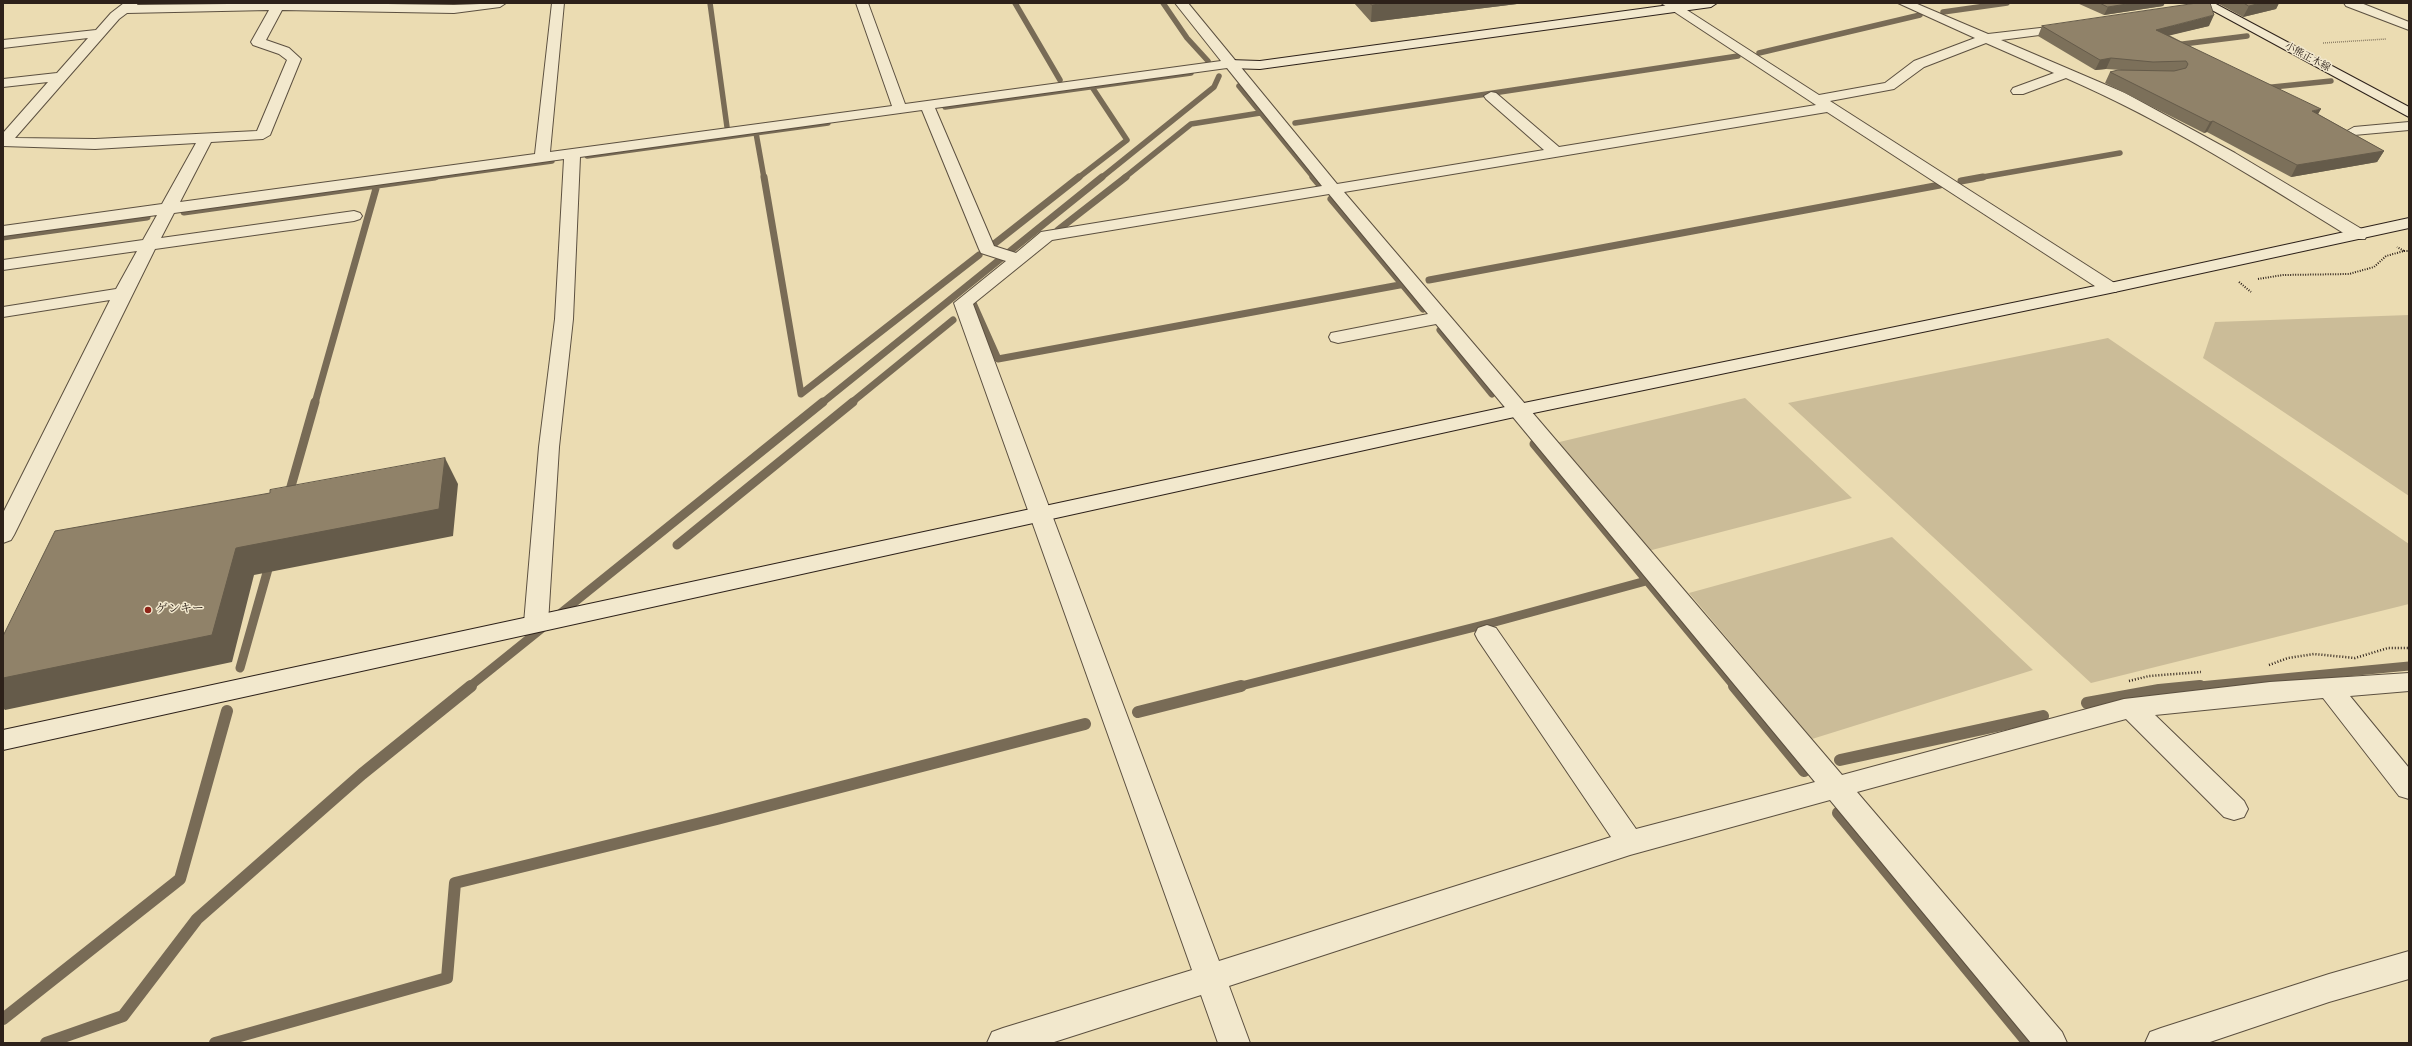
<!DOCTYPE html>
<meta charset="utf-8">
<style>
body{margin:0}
#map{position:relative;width:2412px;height:1046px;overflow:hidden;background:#ebdcb2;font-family:"Sorts Mill Goudy",serif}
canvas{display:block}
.frame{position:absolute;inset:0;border:4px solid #2d211a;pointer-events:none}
</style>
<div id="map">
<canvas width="2412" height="1046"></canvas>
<div class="frame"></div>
</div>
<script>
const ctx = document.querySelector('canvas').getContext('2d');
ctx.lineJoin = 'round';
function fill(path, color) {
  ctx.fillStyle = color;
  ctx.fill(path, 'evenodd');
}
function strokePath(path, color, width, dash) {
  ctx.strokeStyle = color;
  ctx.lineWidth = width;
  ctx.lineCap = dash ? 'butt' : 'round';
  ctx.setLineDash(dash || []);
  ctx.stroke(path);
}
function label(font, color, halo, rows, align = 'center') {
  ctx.font = font + ' "Sorts Mill Goudy","Noto Serif JP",serif';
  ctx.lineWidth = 3;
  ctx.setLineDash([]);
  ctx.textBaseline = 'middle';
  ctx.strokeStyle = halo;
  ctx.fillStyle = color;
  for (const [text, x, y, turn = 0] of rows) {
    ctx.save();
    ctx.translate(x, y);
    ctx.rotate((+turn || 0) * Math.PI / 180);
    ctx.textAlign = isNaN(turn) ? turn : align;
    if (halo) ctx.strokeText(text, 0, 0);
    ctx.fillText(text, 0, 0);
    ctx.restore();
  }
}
fill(new Path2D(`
 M2409,315V496L2203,358L2215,322Z
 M2108,338L2409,544V604L2091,683L1788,403Z
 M1745,398L1852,498L1648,551L1551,444Z
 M1892,537L2033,670L1812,739L1689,593Z`), '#cbbc98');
strokePath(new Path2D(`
 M710,3L727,127
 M1015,3L1060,80
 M1163,3L1187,38L1208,61
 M1943,12L2007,3
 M2175,45L2247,36
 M1759,53L1920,15
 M1239,86L1314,178
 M2263,88L2331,81
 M945,107L1191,73
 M1295,123L1738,56
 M756,133L764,178
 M587,156L828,123
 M428,178L552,161
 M1078,178L1127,140L1092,87
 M1101,178L1214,87L1219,76
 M1124,178L1191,124L1260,113
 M1977,178L2120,153`), '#786b56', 5.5);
strokePath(new Path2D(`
 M764,177L801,394L979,255
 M1313,177L1318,183
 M1961,181L1983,177
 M1331,199L1423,309
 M184,212L435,177
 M1058,230L1126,177
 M3,237L147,217
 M994,244L1079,177
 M1429,280L1940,185
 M973,303L998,359L1405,284
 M1440,330L1492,394
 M315,403L377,185
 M822,403L1102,177
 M851,403L953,320`), '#786b56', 7);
strokePath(new Path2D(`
 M1534,444L1735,687
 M288,497L315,402
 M677,545L853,402
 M556,617L823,402
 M240,668L270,562
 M469,687L546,625
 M1237,687L1495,622L1646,581
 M2189,687L2409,666`), '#786b56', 9);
strokePath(new Path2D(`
 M1734,686L1804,771
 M2087,703L2159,690L2200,686
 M1138,712L1241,686
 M1840,760L2043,716
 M1838,813L2028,1043
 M3,1019L180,879L227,711
 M46,1043L123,1016L197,919L362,774L471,686
 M215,1043L447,978L455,883L717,819L1085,724`), '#786b56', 12);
const street = new Path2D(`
 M124,3H138L137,5L320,3L454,5L506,3L500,7L454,13L282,10L266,40L289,48L301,59L270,135L263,139L211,142L180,202L535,154L552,3H564L550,152L892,106L856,3H868L905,104L1221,61L1175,3H1188L1337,184L1544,150L1486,99L1484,96L1491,92L1496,93L1559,147L1816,105L1661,3H1676L1819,95L1885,83L1914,61L1975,38L1898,3H1915L1988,34L2075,24L2076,27L2075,30L2070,31L2001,40L2125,93L2235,153L2365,231L2367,235L2365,239H2353C2260,181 2167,122 2066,78L2023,94H2013L2011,91L2013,88L2054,73L1986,43L1924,67L1894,89L1830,101L2116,284L2119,288L2116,292H2104L1827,112L1344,192L1842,775L2124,699L2270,682L2409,673V691L2350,696L2409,768V799L2399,796L2323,698L2155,715L2244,801L2248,809L2244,817L2234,820L2224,817L2126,719L1857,792L2062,1032L2067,1043H2031L1830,800L1630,855L1229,986L1250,1043H1218L1201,995L1051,1043H987L992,1032L1003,1028L1192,970L954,303L1006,261L981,253L979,249L922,110L580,157L573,319L559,447L548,623L544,629L536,632L528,629L524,623L539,447L555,319L564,159L174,213L161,238L354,211L360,213L362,216L360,219L354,221L155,249L14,535L11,540L3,543V513L110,300L3,317V307L116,289L137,251L3,270V260L143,240L157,215L3,236V226L162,204L196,143L95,149L3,146V133L48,82L3,87V79L57,73L88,38L3,48V40L96,30L111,13ZM269,10L251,42L253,45L279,54L287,60L257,131L95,139L15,138L119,19L127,13ZM1227,68L1322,186L1047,231L1041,232L1016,253L994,246L935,108ZM1329,194L1428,314L1331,333L1329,337L1331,341L1338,343L1436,324L1815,782L1636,829L1496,628L1487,625L1478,628L1475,634L1478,640L1611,837L1219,961L973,304L1052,240Z
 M2344,3H2361L2409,22V30L2346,6Z
 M2409,122V130L2354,135L2347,131L2354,127Z
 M2409,951V979L2329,1002L2207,1043H2145L2150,1032L2161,1028L2329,974Z`);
const secondary = new Path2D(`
 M1684,3H1717L1711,7L1260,69L1229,68L1222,64L1229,60L1260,61Z
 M2199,3H2214L2409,107V117Z
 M2409,218V228L2110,293L1519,416L3,750V730L1519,404L2110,283Z`);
strokePath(street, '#5c5040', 2);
strokePath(secondary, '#2d211a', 2);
strokePath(new Path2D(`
 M2323,43L2386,39`), '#2d211a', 1.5, [0.5, 1.5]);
strokePath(new Path2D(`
 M2404,251H2409
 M2258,279L2283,275L2349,274L2374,267L2386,256L2404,251L2397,247
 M2239,282L2251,292`), '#2d211a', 2, [1, 1.5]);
strokePath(new Path2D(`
 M2269,665L2288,658L2314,654L2355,658L2388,648H2409
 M2129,681L2149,676L2201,672`), '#2d211a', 2.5, [1, 2]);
fill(street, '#f2e8cd');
fill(secondary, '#f2e8cd');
fill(new Path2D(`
 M1354,3H1525L1371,22Z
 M2077,3H2165L2163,6L2104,15Z
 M2217,3H2279L2276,9L2243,17Z
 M2042,26H2209L2169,35L2318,114L2384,151L2377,162L2291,177L2207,132L2204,133L2105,83L2110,72L2121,70L2106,69L2095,70L2038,36Z`), '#7c705a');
fill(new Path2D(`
 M1388,3H1525L1371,22L1372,5Z
 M2133,3H2165L2163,6L2104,15L2108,7Z
 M2261,3H2279L2276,9L2243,17L2249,6Z
 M2214,15L2209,26L2151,40L2156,30Z
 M2111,58L2106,69L2095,70L2100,60Z
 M2321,109L2315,120L2312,111Z
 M2213,121L2207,132L2204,133L2210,122Z
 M2384,151L2377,162L2291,177L2297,165Z
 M445,458L458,484L453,536L254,575L232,662L5,710L3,708V678L236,548Z`), '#655b4a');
const building = new Path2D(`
 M1370,3H1388L1372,5Z
 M2100,3H2133L2108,7Z
 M2197,3H2210L2214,15L2156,30L2321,109L2312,111L2384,151L2297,165L2213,121L2210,122L2110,72L2118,70L2174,71L2186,68L2188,64L2186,61L2153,62L2111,58L2100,60L2042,26Z
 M2244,3H2261L2249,6Z
 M445,458L439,509L236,548L212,635L3,678V636L55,531L270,493V490Z`);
fill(building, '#908269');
strokePath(building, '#655b4a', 1);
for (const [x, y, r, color] of [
 [148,610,4,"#8f2418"]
]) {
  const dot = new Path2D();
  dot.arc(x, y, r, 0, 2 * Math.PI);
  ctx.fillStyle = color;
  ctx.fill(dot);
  strokePath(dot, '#f2e8cd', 1.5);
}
label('10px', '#2d211a', '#f2e8cd', [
 ["小熊正木線",2307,58,28]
]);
label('12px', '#2d211a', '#f2e8cd', [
 ["ゲンキー",156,610]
], 'left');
</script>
